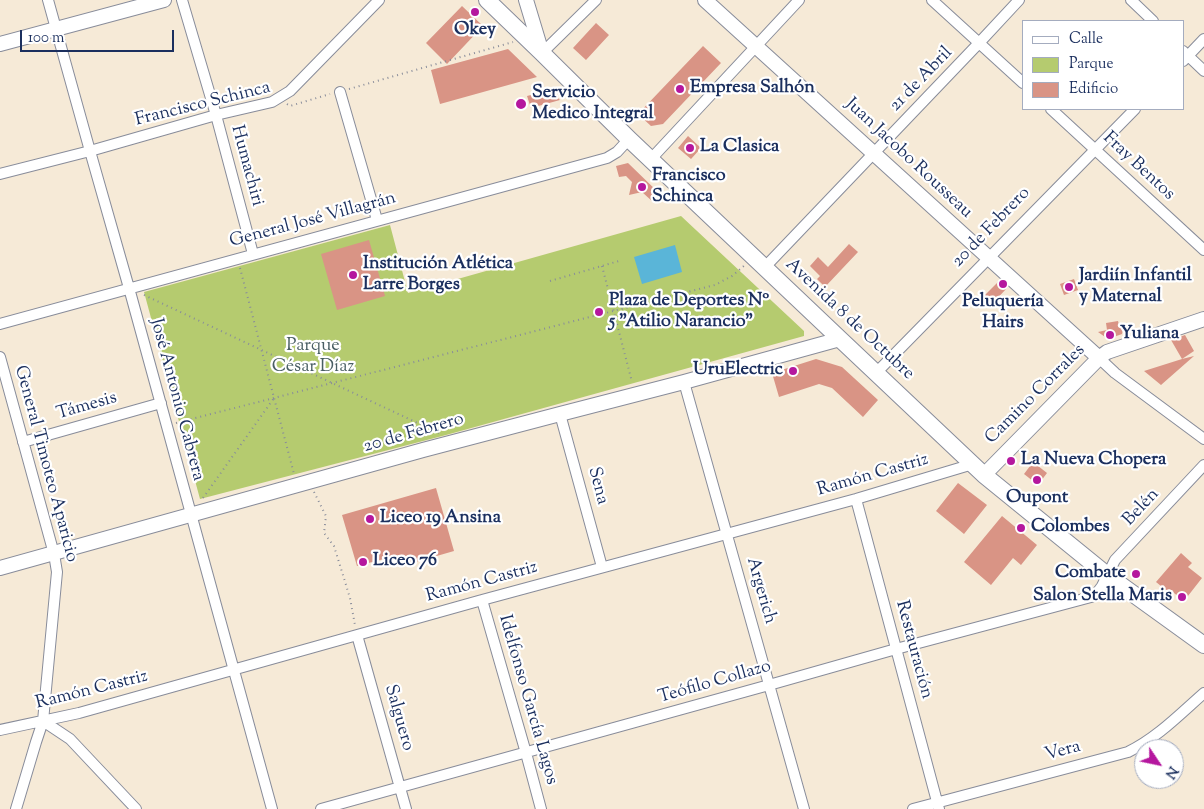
<!DOCTYPE html>
<meta charset="utf-8">
<style>
body{margin:0}
#map{position:relative;width:1204px;height:809px;overflow:hidden;background:#f6ead7;font-family:"Sorts Mill Goudy",serif}
canvas{display:block}
.legend{position:absolute;left:1022px;top:20px;width:162px;height:90px;box-sizing:border-box;background:#fff;border:1px solid #a4acbf;margin:0;padding:6px 9px;list-style:none;font-size:15px;color:#1b2f5e}
.legend li{display:flex;align-items:center;gap:10px;height:25px}
.legend b{width:25px;border:1px solid #a4acbf}
.north{position:absolute;left:1134px;top:739px;width:50px;height:50px;box-sizing:border-box;background:#fff;border:1px solid #a4acbf;border-radius:50%;rotate:124deg;font-size:14px;font-weight:700;line-height:20px;text-align:center;color:#1b2f5e}
.north::after{content:'';display:block;margin:auto;width:18px;height:22px;background:#b5179e;clip-path:polygon(50% 0,100% 100%,50% 72%,0 100%)}
.scale{position:absolute;left:20px;top:30px;width:154px;height:22px;box-sizing:border-box;border:2px solid #1b2f5e;border-top:0;padding-left:6px;font-size:15px;line-height:18px;white-space:nowrap;color:#1b2f5e;-webkit-text-stroke:4px #fff;paint-order:stroke}
</style>
<div id="map">
<canvas width="1204" height="809"></canvas>
<ul class="legend">
<li><b style="height:6px;background:#fff"></b>Calle</li>
<li><b style="height:14px;background:#b5cb6f"></b>Parque</li>
<li><b style="height:14px;background:#d99485"></b>Edificio</li>
</ul>
<div class="north">N</div>
<div class="scale">100 m</div>
</div>
<script>
const ctx = document.querySelector('canvas').getContext('2d');
ctx.lineJoin = 'round';
function fill(path, color) {
  ctx.fillStyle = color;
  ctx.fill(path, 'evenodd');
}
function strokePath(path, color, width, dash) {
  ctx.strokeStyle = color;
  ctx.lineWidth = width;
  ctx.lineCap = dash ? 'butt' : 'round';
  ctx.setLineDash(dash || []);
  ctx.stroke(path);
}
function label(font, color, halo, rows, align = 'center') {
  ctx.font = font + ' "Sorts Mill Goudy",serif';
  ctx.lineWidth = 4.5;
  ctx.setLineDash([]);
  ctx.textBaseline = 'middle';
  ctx.strokeStyle = halo;
  ctx.fillStyle = color;
  for (const [text, x, y, turn = 0] of rows) {
    ctx.save();
    ctx.translate(x, y);
    ctx.rotate((+turn || 0) * Math.PI / 180);
    ctx.textAlign = isNaN(turn) ? turn : align;
    if (halo) ctx.strokeText(text, 0, 0);
    ctx.fillText(text, 0, 0);
    ctx.restore();
  }
}
fill(new Path2D(`
 M681,216L804,331V336L446,435L200,499L144,292L390,225L408,293Z`), '#b5cb6f');
fill(new Path2D(`
 M675,245L682,272L642,284L634,257Z`), '#5ab5d8');
fill(new Path2D(`
 M462,6L483,26L447,64L426,43Z
 M596,23L609,35L586,60L573,48Z
 M703,46L721,63L663,124L651,126L638,114Z
 M508,49L537,77L440,104L431,70Z
 M550,90L560,100L531,108L527,96Z
 M688,136L701,148L691,159L678,148Z
 M628,163L660,194L653,202L642,192L629,195L632,182L626,176L619,177L616,166Z
 M369,240L385,296L337,310L321,254Z
 M849,244L858,252L825,287L817,279L820,276L810,266L818,257L828,267Z
 M1074,279L1078,290L1064,295L1060,284Z
 M1000,280L1008,287L989,307L981,299Z
 M1118,321L1119,325L1124,324L1122,334L1108,339L1098,332L1107,330L1106,323Z
 M1185,335L1194,351L1182,359L1171,340Z
 M1194,356L1161,385L1144,371L1182,359Z
 M816,359L842,367L878,400L863,417L832,388L819,384L779,397L772,373Z
 M1033,462L1047,473L1038,485L1024,474Z
 M958,483L987,505L964,534L936,511Z
 M436,488L454,551L402,566L399,555L357,566L342,515Z
 M1002,516L1037,545L1021,565L1013,558L991,585L964,562Z
 M1181,553L1192,563L1188,567L1202,578L1184,601L1169,589L1167,591L1156,582Z`), '#d99485');
const street = new Path2D(`
 M48,0L90,151L129,288L272,809
 M182,0L216,115L253,254
 M932,0L1023,83
 M1131,0L1153,21
 M1183,51L1204,71
 M542,53L596,0
 M1183,61L1204,39
 M340,92L377,220
 M1051,109L1204,250
 M651,159L799,0
 M0,174L90,151L216,115L272,102L290,91L379,0
 M765,267L979,43L1019,0
 M0,324L607,158L617,152L629,139
 M0,357L54,554L57,572L43,721L36,742L16,809
 M1099,358L1115,373L1204,439
 M876,373L1135,109
 M684,382L804,809
 M560,414L602,567
 M23,442L161,403
 M856,499L939,809
 M482,600L526,753L541,809
 M357,635L406,809
 M43,721L70,739L136,809
 M0,730L79,713L482,600L856,499L973,464
 M321,809L769,685L896,649L1091,597L1096,594L1102,586L1115,560L1204,465
 M913,809L1128,752C1157,738 1180,714 1204,693`);
const secondary = new Path2D(`
 M526,0L542,53
 M705,0L1099,358
 M0,44L164,0
 M984,475L1099,358L1107,352L1204,319
 M0,568L423,450L560,414L684,382L840,339`);
const primary = new Path2D(`
 M487,0L542,53L629,139L840,339L984,475L1107,575L1204,645`);
strokePath(street, '#888c9a', 12);
strokePath(secondary, '#888c9a', 16);
strokePath(primary, '#888c9a', 18);
strokePath(new Path2D(`
 M349,89L513,42
 M287,104L290,106L330,94
 M602,266L632,382
 M240,268L294,474
 M550,281L619,261
 M144,295L439,433
 M176,423L715,285L732,276L745,265
 M314,492L326,516L324,533L334,546L350,598L355,625
 M203,498L274,398`), '#888c9a', 2, [1, 4]);
strokePath(street, '#fff', 10);
strokePath(secondary, '#fff', 14);
strokePath(primary, '#fff', 16);
for (const [x, y, r, color] of [
 [475,12,5,"#b5179e"],
 [680,89,5,"#b5179e"],
 [521,104,6,"#b5179e"],
 [690,148,5,"#b5179e"],
 [642,187,5,"#b5179e"],
 [353,275,5,"#b5179e"],
 [1003,284,5,"#b5179e"],
 [1069,287,5,"#b5179e"],
 [599,312,5,"#b5179e"],
 [1110,335,5,"#b5179e"],
 [793,371,5,"#b5179e"],
 [1011,461,5,"#b5179e"],
 [1037,480,5,"#b5179e"],
 [370,519,5,"#b5179e"],
 [1021,528,5,"#b5179e"],
 [363,562,5,"#b5179e"],
 [1136,574,5,"#b5179e"],
 [1182,597,5,"#b5179e"]
]) {
  const dot = new Path2D();
  dot.arc(x, y, r, 0, 2 * Math.PI);
  ctx.fillStyle = color;
  ctx.fill(dot);
  strokePath(dot, '#fff', 2);
}
label('bold 18px', '#1b2f5e', '#fff', [
 ["Okey",475,31,"center"],
 ["Empresa Salhón",690,89],
 ["Servicio",532,94],
 ["Medico Integral",532,115],
 ["La Clasica",700,148],
 ["Francisco",652,177],
 ["Schinca",652,198],
 ["Institución Atlética",363,265],
 ["Larre Borges",363,286],
 ["Jardiín Infantil",1079,277],
 ["y Maternal",1079,298],
 ["Plaza de Deportes Nº",609,302],
 ["5 \"Atilio Narancio\"",609,323],
 ["Peluquería",1003,303,"center"],
 ["Hairs",1003,324,"center"],
 ["Yuliana",1120,335],
 ["UruElectric",783,371,"right"],
 ["La Nueva Chopera",1021,461],
 ["Oupont",1037,499,"center"],
 ["Liceo 19 Ansina",380,519],
 ["Colombes",1031,528],
 ["Liceo 76",373,562],
 ["Combate",1126,574,"right"],
 ["Salon Stella Maris",1172,597,"right"]
], 'left');
label('18px', '#1b2f5e', '#fff', [
 ["21 de Abril",922,80,-46],
 ["Francisco Schinca",203,105,-14],
 ["Juan Jacobo Rousseau",908,159,43],
 ["Humachiri",246,166,75],
 ["Fray Bentos",1138,167,43],
 ["General José Villagrán",313,221,-15],
 ["20 de Febrero",992,228,-46],
 ["Avenida 8 de Octubre",849,320,43],
 ["Camino Corrales",1036,395,-45],
 ["José Antonio Cabrera",176,400,75],
 ["Támesis",87,407,-16],
 ["20 de Febrero",414,434,-16],
 ["General Timoteo Aparicio",45,464,75],
 ["Ramón Castriz",873,476,-16],
 ["Sena",597,486,75],
 ["Belén",1142,508,-47],
 ["Ramón Castriz",482,583,-15],
 ["Argerich",760,591,74],
 ["Restauración",913,650,75],
 ["Teófilo Collazo",715,683,-16],
 ["Ramón Castriz",92,691,-14],
 ["Idelfonso García Lagos",527,700,74],
 ["Salguero",398,718,74],
 ["Vera",1063,752,-15]
]);
label('18px', '#495e63', '#fff', [
 ["Parque",313,347],
 ["César Díaz",313,368]
]);
</script>
